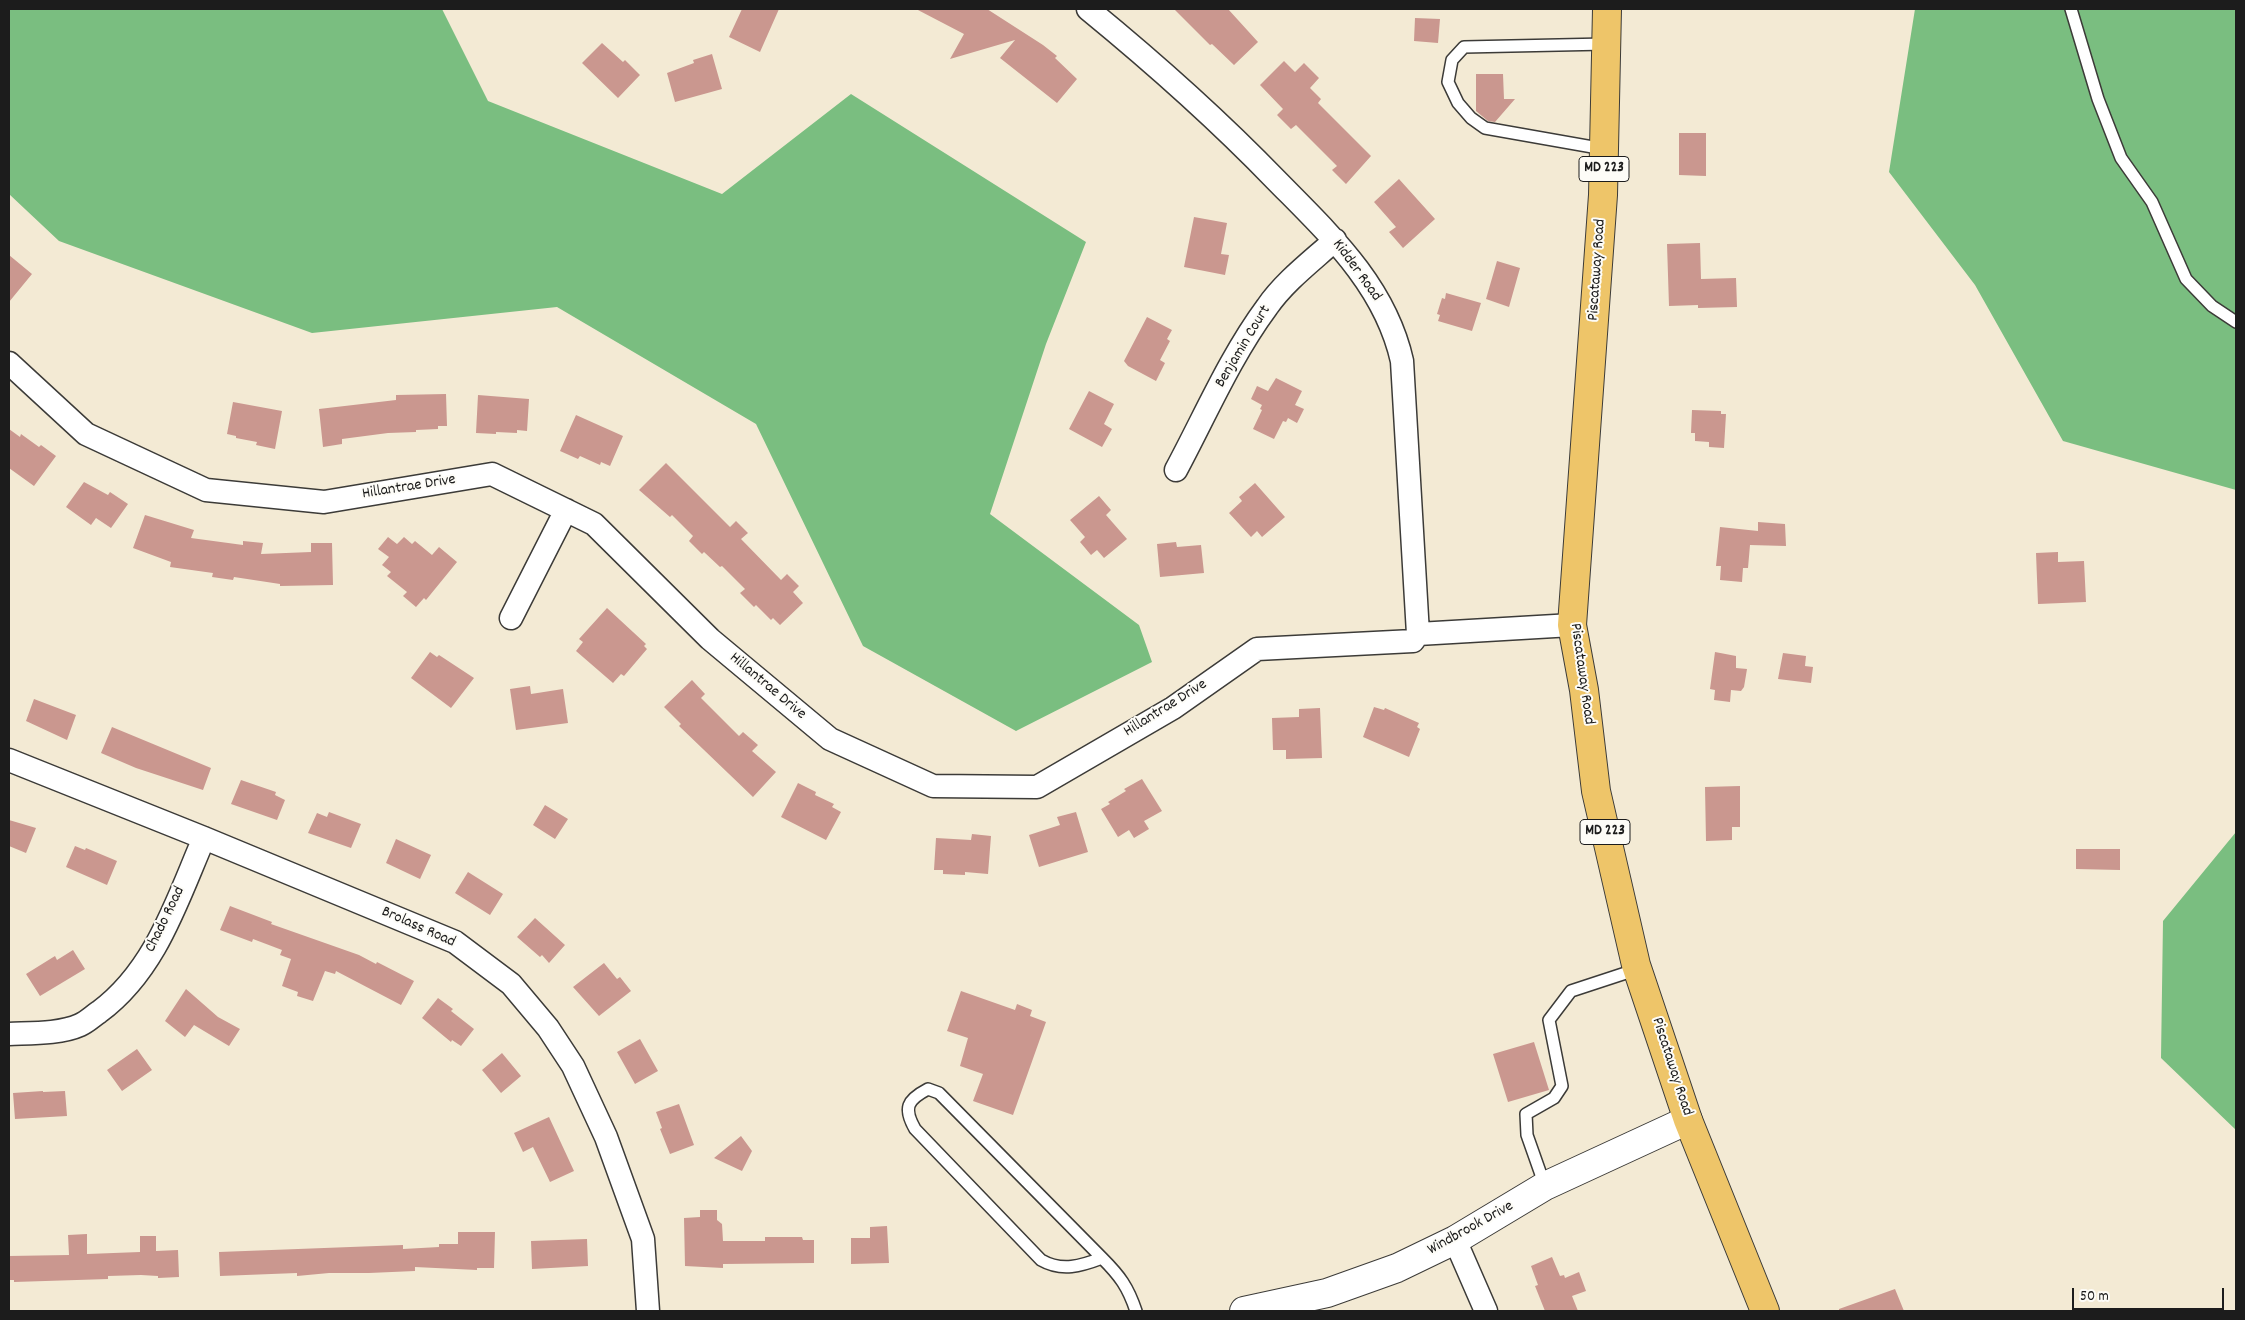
<!DOCTYPE html>
<style>
body{margin:0}
#map{position:relative;width:2245px;height:1320px;overflow:hidden;background:#f3ead4;font-family:Dekko,sans-serif}
canvas{display:block}
.frame{position:absolute;inset:0;border:10px solid #1c1c1c;pointer-events:none}
.scale{position:absolute;left:2072px;top:1288px;width:152px;height:22px;box-sizing:border-box;border:2px solid #1c1c1c;border-top:0;padding-left:6px;font-size:15px;line-height:18px;white-space:nowrap;color:#1c1c1c;-webkit-text-stroke:4px #fdfcf7;paint-order:stroke}
</style>
<div id="map">
<canvas width="2245" height="1320"></canvas>
<div class="frame"></div>
<div class="scale">50 m</div>
</div>
<script>
const ctx = document.querySelector('canvas').getContext('2d');
ctx.lineJoin = 'round';
function fill(path, color) {
  ctx.fillStyle = color;
  ctx.fill(path, 'evenodd');
}
function strokePath(path, color, width, dash) {
  ctx.strokeStyle = color;
  ctx.lineWidth = width;
  ctx.lineCap = dash ? 'butt' : 'round';
  ctx.setLineDash(dash || []);
  ctx.stroke(path);
}
function label(font, color, halo, rows, align = 'center') {
  ctx.font = font + ' Dekko,sans-serif';
  ctx.lineWidth = 4;
  ctx.setLineDash([]);
  ctx.textBaseline = 'middle';
  ctx.strokeStyle = halo;
  ctx.fillStyle = color;
  for (const [text, x, y, turn = 0] of rows) {
    ctx.save();
    ctx.translate(x, y);
    ctx.rotate((+turn || 0) * Math.PI / 180);
    ctx.textAlign = isNaN(turn) ? turn : align;
    if (halo) ctx.strokeText(text, 0, 0);
    ctx.fillText(text, 0, 0);
    ctx.restore();
  }
}
fill(new Path2D(`
 M9,9H442L488,101L722,194L851,94L1086,242L1046,344L990,514L1139,625L1152,662L1016,731L863,646L756,424L557,307L312,333L59,241L9,194Z
 M1915,9H2236V490L2063,441L1975,285L1889,172Z
 M2236,832V1130L2161,1058L2163,921Z`), '#7abe80');
fill(new Path2D(`
 M742,9H779L760,52L729,37Z
 M916,9H987L1043,45L1057,56L1055,58L1077,79L1057,103L1000,58L1015,40L950,59L964,34Z
 M1174,9H1228L1258,42L1234,65L1212,44L1210,45Z
 M1415,18L1440,19L1438,43L1414,41Z
 M602,43L623,62L625,60L640,75L618,98L582,63Z
 M712,54L722,89L675,102L667,73L694,63L693,60Z
 M1284,61L1295,72L1304,63L1319,78L1310,88L1321,99L1318,103L1371,156L1346,184L1332,170L1337,166L1296,125L1291,129L1277,115L1283,109L1260,85Z
 M1476,74H1503L1504,99H1515L1495,122L1488,121L1476,111Z
 M1679,133H1706V176L1679,175Z
 M1399,179L1435,219L1403,248L1389,232L1396,227L1374,202Z
 M1194,217L1227,223L1221,254L1229,255L1225,275L1184,267Z
 M1700,243L1701,279L1736,278L1737,307L1698,308V305L1669,306L1667,244Z
 M9,255L32,274L9,302Z
 M1497,261L1520,268L1509,307L1486,299Z
 M1446,293L1481,303L1472,331L1438,321L1440,315L1437,314L1442,298L1445,299Z
 M1147,317L1172,330L1167,339L1170,341L1160,360L1165,363L1156,381L1128,366L1124,361Z
 M1276,378L1302,391L1295,405L1304,409L1297,423L1288,418L1286,422L1283,421L1274,439L1253,429L1262,410L1260,409L1262,405L1251,399L1257,386L1268,391Z
 M1089,391L1114,404L1104,424L1112,429L1102,447L1069,429Z
 M446,394L447,426H438V429L416,430V432L388,433L342,439V444L323,447L319,409L396,400V395Z
 M478,395L529,399L527,431L517,430V433L496,432V434L476,433Z
 M233,402L282,411L275,449L256,445L257,442L236,438V436L227,434Z
 M1692,410L1721,411V414H1726L1724,448L1709,447V442L1695,441V433H1691Z
 M576,415L623,436L610,466L601,462L600,465L580,456L578,459L560,451Z
 M9,429L20,437L21,434L39,447L41,445L56,456L34,486L9,468Z
 M666,463L730,527L736,521L748,533L741,539L781,580L787,574L799,586L793,592L803,603L780,625L773,618L771,620L756,605L754,607L740,593L745,589L722,566L720,567L704,552L702,554L689,541L693,536L672,515L670,517L639,490Z
 M84,482L108,495L110,492L128,504L111,528L96,518L91,525L66,507Z
 M1255,483L1285,517L1262,537L1257,531L1251,537L1229,513L1242,501L1239,497Z
 M1099,496L1111,510L1106,515L1127,539L1104,558L1097,550L1091,555L1080,542L1085,537L1070,520Z
 M145,515L194,530L191,538L243,545V541L263,543L261,554L311,552V543H332L333,585L280,586V584L234,577L233,580L212,577L213,573L170,567L171,562L133,548Z
 M1758,522L1785,524L1786,546L1750,545L1748,568H1743L1742,582L1720,580L1721,566H1716L1720,527L1758,531Z
 M388,537L397,544L404,537L412,544L415,541L432,555L439,547L457,562L426,600L424,598L416,607L403,596L407,592L387,576L391,572L382,565L389,557L378,549Z
 M1176,542L1177,547L1201,545L1204,573L1160,577L1157,544Z
 M2058,552V562L2084,561L2086,602L2038,604L2036,553Z
 M607,608L646,644L644,646L647,649L624,676L621,674L613,683L576,651L583,642L579,639Z
 M430,652L437,657L439,655L474,678L451,708L411,678Z
 M1715,652L1736,656V668L1747,669L1744,687L1741,691L1731,690L1730,702L1714,700L1715,690L1710,689Z
 M1783,653L1806,656L1805,666L1813,667L1811,683L1778,679Z
 M692,680L705,694L701,698L739,736L743,732L758,745L752,751L776,772L753,797L679,726L681,724L664,707Z
 M530,686L531,694L563,689L568,723L516,730L510,689Z
 M34,699L76,715L67,740L26,721Z
 M1374,707L1384,710L1385,708L1419,723L1417,727L1420,729L1409,757L1363,737Z
 M1320,708L1322,758L1286,759V750H1273L1272,718L1299,717V709Z
 M112,727L211,768L203,790L136,768L101,753Z
 M1142,779L1162,811L1144,821L1149,829L1134,838L1129,830L1118,837L1101,809L1110,804L1108,802L1126,791L1124,789Z
 M241,780L276,792L275,795L285,800L277,820L231,804Z
 M798,783L816,792L815,795L834,804L832,807L841,812L826,840L781,817Z
 M1740,786V827H1732V840L1706,841L1705,787Z
 M545,805L568,819L555,839L533,825Z
 M329,812L361,824L351,848L308,833L317,813L327,817Z
 M1076,812L1088,852L1039,867L1029,835L1060,825L1057,817Z
 M9,820L36,828L26,853L9,846Z
 M972,834L991,836L988,874L965,872V875L943,874V870H934L936,838L971,840Z
 M396,839L431,855L420,879L386,863Z
 M75,846L85,850L86,848L117,861L107,885L66,867Z
 M2076,849H2120V870L2076,869Z
 M468,872L503,894L490,915L455,893Z
 M230,906L272,922L271,924L359,955L376,964L377,962L414,981L401,1005L336,971L335,974L325,971L313,1001L297,996L298,992L282,986L291,959L280,955L282,950L253,939L252,942L220,930Z
 M535,918L565,945L549,963L542,955L540,957L517,937Z
 M73,950L85,969L40,996L26,974L55,956L57,960Z
 M604,963L617,979L620,977L631,991L599,1016L573,987Z
 M186,989L218,1017L240,1029L229,1046L194,1025L185,1037L165,1021Z
 M961,991L1015,1010L1017,1004L1032,1010L1030,1016L1046,1022L1013,1115L973,1101L983,1074L960,1066L968,1038L947,1031Z
 M438,998L453,1009L451,1011L474,1029L461,1046L452,1040L451,1042L422,1018Z
 M640,1039L658,1071L635,1084L617,1052Z
 M1534,1042L1549,1090L1508,1102L1493,1054Z
 M137,1049L152,1070L122,1091L107,1070Z
 M502,1053L521,1076L501,1093L482,1070Z
 M43,1091V1092L65,1091L67,1116L15,1119L13,1093Z
 M679,1104L694,1145L670,1154L660,1129L662,1128L656,1112Z
 M549,1117L574,1171L550,1182L533,1147L523,1152L514,1133Z
 M741,1136L752,1151L742,1171L714,1158Z
 M700,1210H717V1220L722,1224L723,1241H765V1237H802L803,1240H814V1263L723,1264V1268L685,1266L684,1218L700,1217Z
 M887,1226L889,1263L851,1264V1238H870V1227Z
 M458,1232H495L494,1268H477V1270L415,1267V1271L369,1273H329L297,1276V1273L220,1276L219,1252L403,1245V1249L439,1247V1244H458Z
 M87,1234V1254L140,1252V1236H156V1251L178,1250L179,1277L158,1278V1276L141,1275L108,1276V1279L14,1282V1280H9V1256L69,1255L68,1235Z
 M587,1239L588,1266L532,1269L531,1241Z
 M1552,1257L1560,1276L1564,1275L1565,1278L1579,1272L1586,1291L1572,1296L1578,1311H1545L1535,1286L1538,1285L1531,1266Z
 M1895,1289L1904,1311H1839V1309Z`), '#ca978f');
const service = new Path2D(`
 M2071,9L2098,99L2121,158L2152,202L2186,279L2212,306L2236,322
 M1604,149L1485,128L1471,118L1458,103L1448,82L1452,60L1464,47L1606,44
 M1545,1186L1527,1135L1526,1114L1554,1098L1562,1086L1549,1020L1571,991L1638,969
 M1102,1258C1081,1266 1062,1272 1041,1260L915,1129C903,1108 907,1100 928,1089L939,1093L1102,1258C1120,1276 1128,1287 1136,1311`);
const minor = new Path2D(`
 M1088,9C1154,63 1217,119 1276,180C1329,234 1385,285 1402,361L1418,634
 M9,363L86,434L206,490L324,502L492,474L594,524L710,639L830,739L933,786L1037,787L1173,708L1257,649L1413,641L1418,634L1572,625
 M1176,470C1205,416 1230,357 1267,307C1285,281 1312,261 1335,240
 M511,618L566,510
 M9,760L204,838L455,942L511,984L548,1028L573,1066L606,1137L643,1239L648,1311
 M9,1034C31,1033 60,1034 80,1025C87,1022 93,1016 99,1012C156,970 177,900 204,838
 M1455,1240L1486,1311`);
const tertiary = new Path2D(`
 M1244,1311L1327,1293L1397,1268L1455,1240L1545,1186L1688,1120`);
const primary = new Path2D(`
 M1607,9L1603,195L1572,625L1584,690L1596,791L1636,965L1688,1120L1765,1311`);
strokePath(service, '#3c3b38', 14);
strokePath(minor, '#3c3b38', 25);
strokePath(tertiary, '#3c3b38', 30);
strokePath(primary, '#3c3b38', 30);
strokePath(service, '#fff', 11);
strokePath(minor, '#fff', 22);
strokePath(tertiary, '#fff', 28);
strokePath(primary, '#eec569', 28);
for (const [x, y, w] of [
 [1604,169,50],
 [1605,832,50]
]) {
  const box = new Path2D();
  box.roundRect(x - w / 2, y - 12.5, w, 25, 4);
  ctx.fillStyle = '#fdfcf7';
  ctx.fill(box);
  strokePath(box, '#1c1c1c', 1);
}
label('bold 15px', '#1c1c1c', null, [
 ["MD 223",1604,169],
 ["MD 223",1605,832]
]);
label('16px', '#1c1c1c', '#fdfcf7', [
 ["Piscataway Road",1598,270,-86],
 ["Kidder Road",1356,271,54],
 ["Benjamin Court",1244,347,-59],
 ["Hillantrae Drive",409,488,-9],
 ["Piscataway Road",1581,674,82],
 ["Hillantrae Drive",767,687,40],
 ["Hillantrae Drive",1166,709,-32],
 ["Chado Road",166,920,-64],
 ["Brolass Road",418,928,24],
 ["Piscataway Road",1671,1067,72],
 ["Windbrook Drive",1471,1229,-29]
]);
</script>
